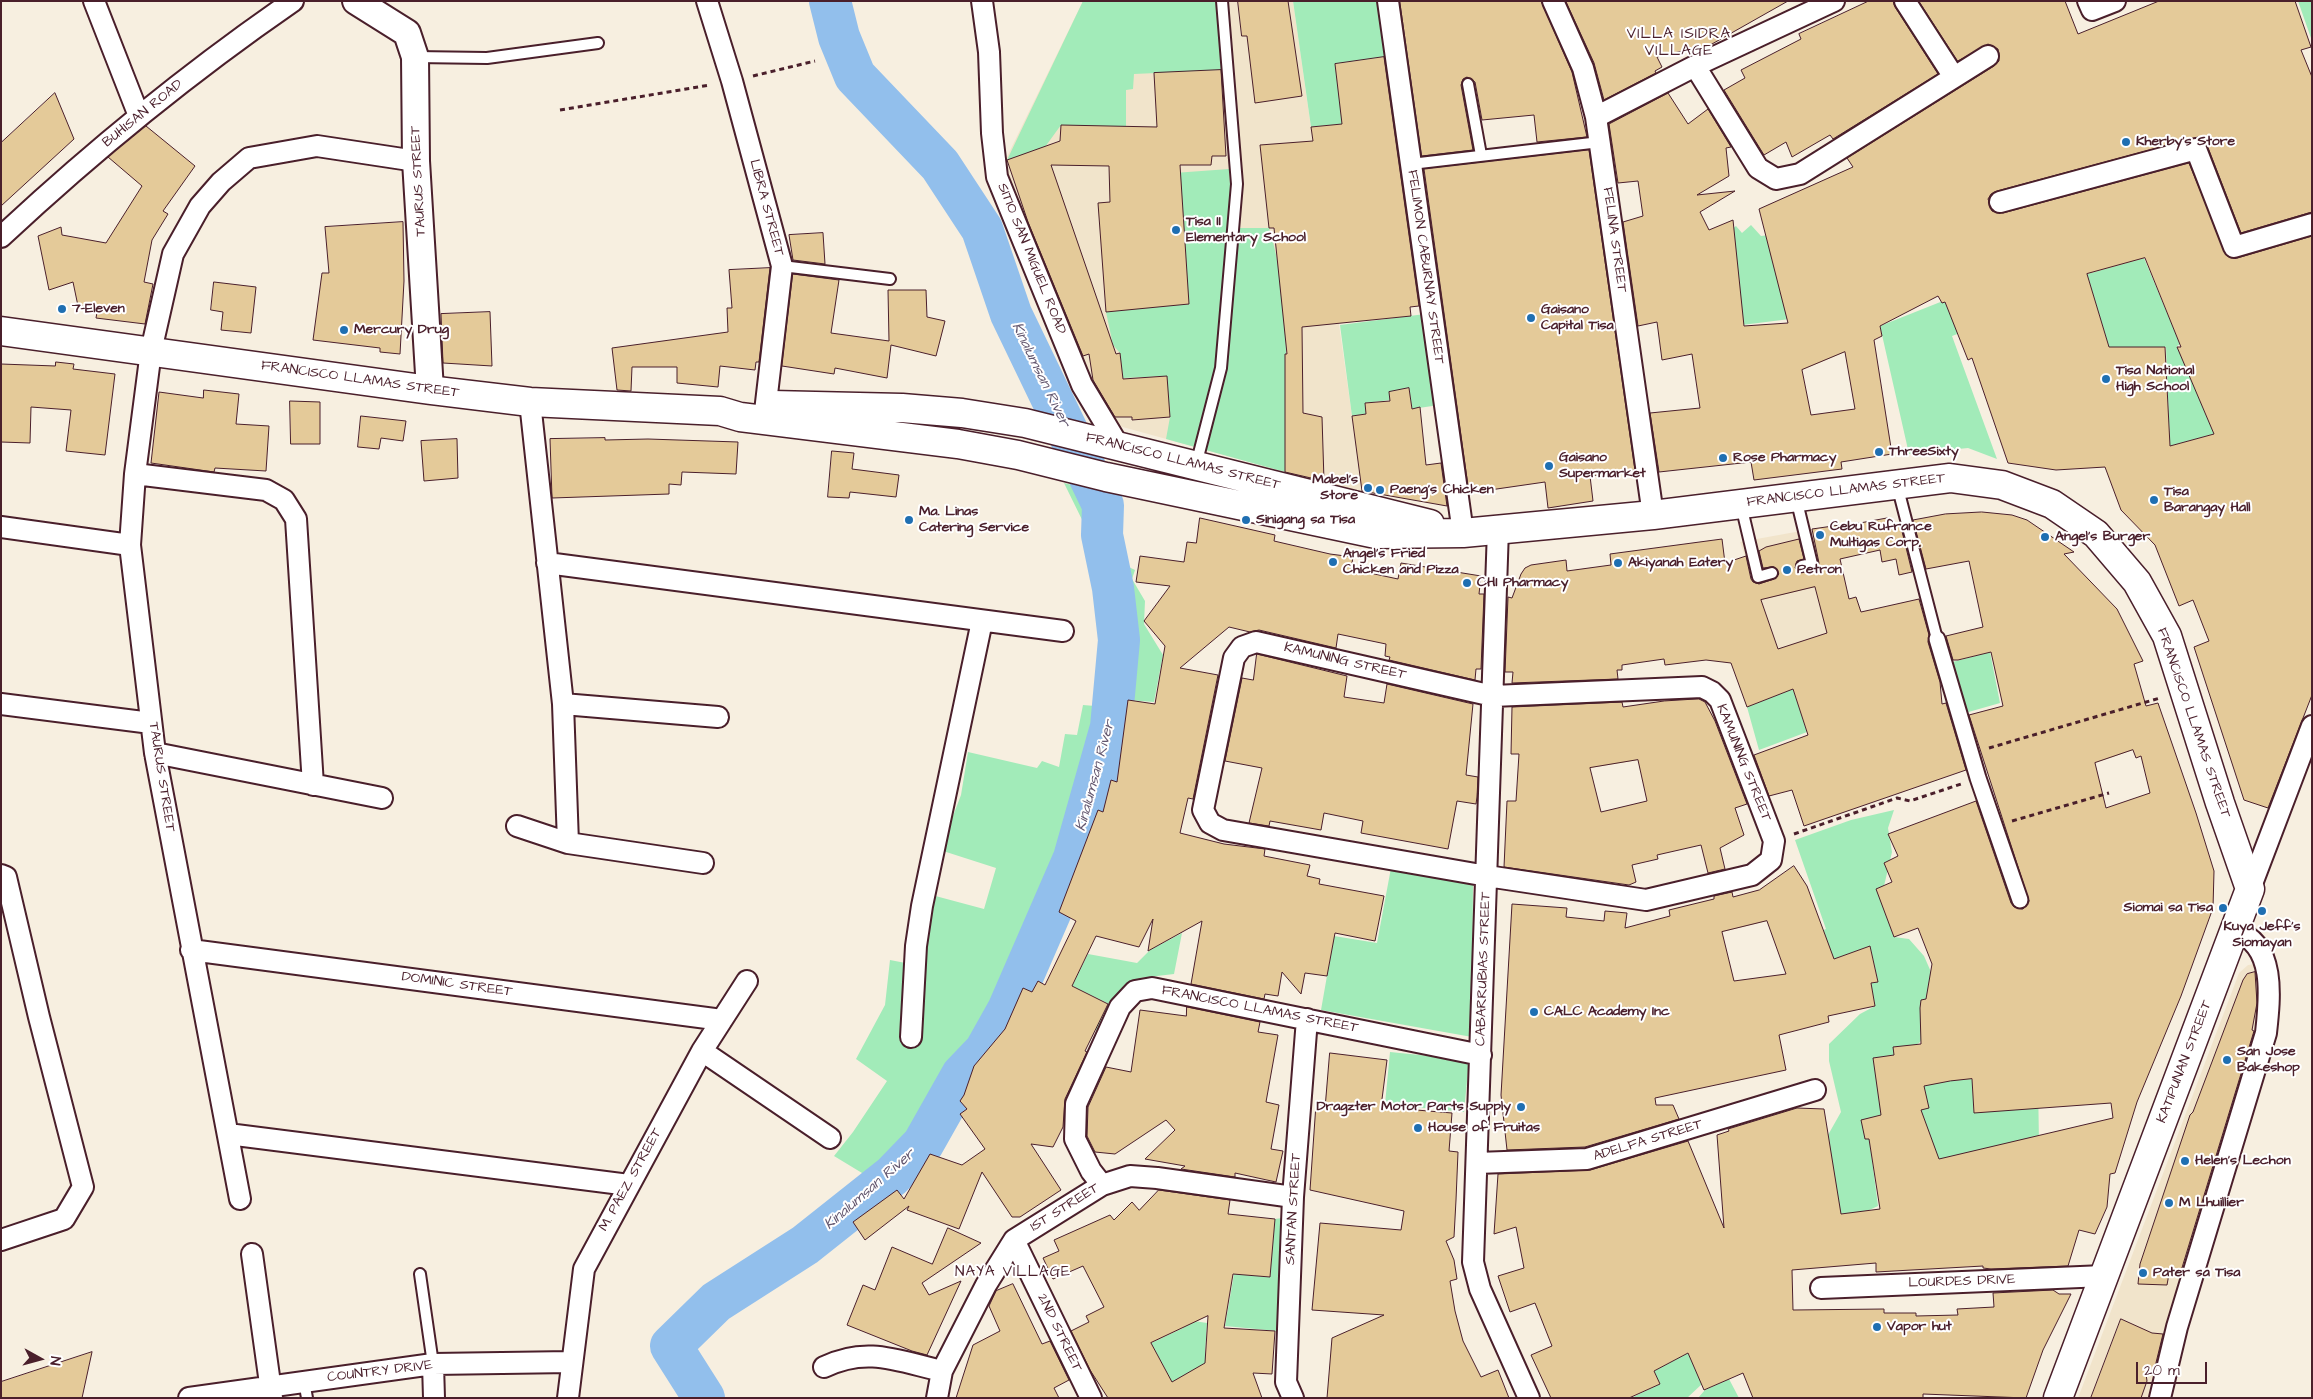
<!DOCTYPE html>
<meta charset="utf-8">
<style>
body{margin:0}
#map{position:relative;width:2313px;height:1399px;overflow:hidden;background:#f7efe0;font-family:"Architects Daughter",sans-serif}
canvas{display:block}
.frame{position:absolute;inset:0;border:2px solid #4a1f2b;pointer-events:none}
.north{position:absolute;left:15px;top:1334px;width:50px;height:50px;-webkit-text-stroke:4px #fff;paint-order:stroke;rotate:97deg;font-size:14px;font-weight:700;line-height:20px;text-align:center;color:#4a1f2b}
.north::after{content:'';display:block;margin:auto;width:18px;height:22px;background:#4a1f2b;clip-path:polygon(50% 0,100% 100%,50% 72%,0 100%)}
.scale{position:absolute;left:2136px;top:1362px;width:71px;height:22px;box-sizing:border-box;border:2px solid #4a1f2b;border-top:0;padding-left:6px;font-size:15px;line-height:18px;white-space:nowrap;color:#4a1f2b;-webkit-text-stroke:4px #fff;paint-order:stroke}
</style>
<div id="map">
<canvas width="2313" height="1399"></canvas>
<div class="frame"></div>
<div class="north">N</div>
<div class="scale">20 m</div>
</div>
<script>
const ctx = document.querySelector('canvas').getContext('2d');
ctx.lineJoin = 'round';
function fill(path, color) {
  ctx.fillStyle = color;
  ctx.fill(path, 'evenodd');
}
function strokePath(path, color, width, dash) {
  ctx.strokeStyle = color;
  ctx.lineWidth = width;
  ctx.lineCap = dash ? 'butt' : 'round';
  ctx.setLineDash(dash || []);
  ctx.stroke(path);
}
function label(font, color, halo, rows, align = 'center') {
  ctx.font = font + ' "Architects Daughter",sans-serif';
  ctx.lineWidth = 4;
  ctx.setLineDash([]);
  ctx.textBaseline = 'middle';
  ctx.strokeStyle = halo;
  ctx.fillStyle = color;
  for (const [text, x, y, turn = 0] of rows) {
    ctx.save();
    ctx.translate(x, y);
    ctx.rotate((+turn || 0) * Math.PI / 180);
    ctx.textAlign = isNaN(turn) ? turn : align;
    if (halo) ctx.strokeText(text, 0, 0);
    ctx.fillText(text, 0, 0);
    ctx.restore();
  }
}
fill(new Path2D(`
 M1083,1H1293L1363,493L1108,423L1002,167Z
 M1812,529L1845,642L1789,679L1740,542Z
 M2256,964L2263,1020L2155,1398H2078L2239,973L2248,965Z`), '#f1e4cb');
fill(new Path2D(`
 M1083,1H1221L1222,70L1134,74L1133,89L1126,90V127L1061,125L1045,147L1007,160Z
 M1293,1H1384L1390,56L1335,64L1339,95L1353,123L1311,127Z
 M2298,1H2312V41Z
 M1229,169L1233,228H1269C1293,305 1285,392 1285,472L1166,439L1170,417L1167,376L1123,378L1120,353L1113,345L1106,312L1189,304L1182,197L1174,173Z
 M1751,225L1761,236L1795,232L1771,257L1790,319L1742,325L1724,235L1736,226L1742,233Z
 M2144,258L2180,344L2177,346L2214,434L2170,446L2166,347H2109L2087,274Z
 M1958,295L2000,318L1952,336L1997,459L1968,448L1909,454L1880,326Z
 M1425,314L1439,405L1412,409L1409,388L1389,392L1390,400L1365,403L1366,414L1352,416L1340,325Z
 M1064,483L1104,493L1103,508L1110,517L1114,560L1135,570L1132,579L1145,601L1144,624L1163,655L1154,702L1128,700L1121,711L1106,781L1059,912L1070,918L1031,986L1020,983L1007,1013L985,1051L962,1075L954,1089L953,1115L918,1176L862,1214L848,1196L867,1176L834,1156L853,1132L887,1081L856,1059L885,1005L890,960L921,966L928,894L984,909L996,868L940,850L961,795L968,752L1037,768L1042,761L1059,767L1065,734L1077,735L1083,705L1095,706V692L1103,644L1104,607L1092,540Z
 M1990,652L2000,703L1965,713L1949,663Z
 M1793,689L1807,732L1759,750L1747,707Z
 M1894,810L1888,828L1892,852L1884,886L1885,912L1894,937L1909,939L1924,956L1931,972L1928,1033L1919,1043L1883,1062L1971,1067L1974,1113L2038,1081L2039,1144L1939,1160L1870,1144L1878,1206L1867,1211L1834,1215L1828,1135L1841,1112L1829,1061V1044L1860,1014L1875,1006L1871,983L1878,981L1870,946L1815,966L1805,938L1826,929L1795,840L1851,820Z
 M1391,868L1473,882L1472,1037L1321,1010L1334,936L1377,943Z
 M1182,933L1174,974L1140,978L1117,1004L1098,1031L1067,1017L1071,1009L1099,1023L1109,1004L1072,986L1088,954L1137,963L1150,950Z
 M1390,1052L1469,1060L1464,1112L1385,1104Z
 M1282,1218L1277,1331L1225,1326L1234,1274L1270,1277L1275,1219Z
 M1181,1319L1207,1323L1205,1354L1209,1370L1204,1364L1173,1382L1168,1398L1169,1376L1151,1343L1183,1328Z
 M1688,1353L1702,1384L1687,1398H1631L1660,1384L1654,1371Z
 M1729,1379L1739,1398H1698L1705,1390Z`), '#a2ebb9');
strokePath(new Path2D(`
 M704,1398L671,1346L716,1302L805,1245L892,1176L923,1144L962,1075L985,1051L1008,1010L1074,858L1111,727L1119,640L1113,588L1102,535L1103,505L1011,314L982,229L940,165L855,76L839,37L830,1`), '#92bfec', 42);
const building = new Path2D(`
 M1238,1H1288L1302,96L1255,103L1247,36H1242Z
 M1400,1H1541L1572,72L1587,137L1537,142L1534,115L1482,120L1475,82L1467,77L1463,79L1461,85L1473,150L1422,156Z
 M1566,1H1788L1712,44L1657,57L1662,67L1655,71L1656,73L1604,100L1594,63Z
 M1869,1H1893L1895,7L1938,74L1833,139L1830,135L1792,157L1786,142L1764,155L1724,90L1745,78L1741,70L1801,39L1799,34Z
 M1919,1H2065L2078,34L2159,1H2295L2311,47L2301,50L2312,77V212L2241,233L2207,145L2198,137L1997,191L1991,194L1988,199L1992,211L2003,213L2189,163L2227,256L2237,258L2312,236V695L2268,808L2244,800L2194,647L2209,641L2193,600L2179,606L2155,545L2121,510L2105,467L2056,470L2008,463L1972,358L1968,360L1945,302L1942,303L1938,296L1880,326L1882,336L1874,340L1892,454L1841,462L1842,469L1754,480L1751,462L1659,472L1650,413L1700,408L1692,354L1662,360L1657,322L1638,326L1623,222L1643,216L1638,181L1618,183L1609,124L1668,93L1688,124L1708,109L1731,147L1726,148L1729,176L1697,195L1735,191L1700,212L1709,230L1733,220L1744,326L1788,323L1759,209L1853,167L1847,158L1994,66L1999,61L1998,49L1988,44L1958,61ZM2145,258L2181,347H2177L2214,434L2170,446L2165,347H2109L2087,274ZM1845,352L1855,409L1811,415L1802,370Z
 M1384,57L1419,306L1410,307L1411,316L1302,327L1303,413L1322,417L1324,481L1285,472V354H1287L1274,228H1269L1260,145L1313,141L1311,127L1342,124L1335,64Z
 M1221,70L1226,156H1212L1211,165H1180L1189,304L1106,312L1098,203L1110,202L1109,166L1051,165L1116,354L1120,353L1123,379L1167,376L1170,417L1132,420V417H1115L1093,380L1089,354L1083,356L1028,222L1007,160L1060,141L1061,125L1157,127L1154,73Z
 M55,93L74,139L1,206V143Z
 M146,126L195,166L163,211L168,214L152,240L144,282L153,284L145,324L96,318L98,307L78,306L73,282L49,290L38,236L61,227L62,235L106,243L142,186L108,157Z
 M1589,150L1635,470L1590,476L1593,501L1548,508L1545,482L1469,493L1424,169Z
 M403,222L404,281L400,354L380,352V348L313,340L322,273H329L325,227Z
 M823,233L825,264L793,260L789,235Z
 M770,268L759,362H756L755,370L720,366L718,387L677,383V367H632L631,391L617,390L612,348L728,332L727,308H732L729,270Z
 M793,274L839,280L831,333L889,341L888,290H926L927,317L945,321L936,356L891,345L887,378L835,368L834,374L782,366Z
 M214,282L256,287L251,333L221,330L223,312L211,310Z
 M490,312L492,366L443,363L441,314Z
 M56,362L74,364L73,369L115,374L105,455L66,451L71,410L31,407L30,443L1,442V364L55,366Z
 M1409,388L1412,409L1420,407L1426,465L1441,463L1447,506L1362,491L1352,416L1366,414L1365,403L1390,401L1389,392Z
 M204,390L239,394L236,424L269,426L266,471L215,468L214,472L151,463L159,392L203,398Z
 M290,401L320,402V444H291Z
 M361,416L406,421L403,441L381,438L379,449L358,447Z
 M605,438V440L648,439L738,442L736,474L682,472L681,485L669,484V494L552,498L550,439Z
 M457,439L458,478L424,481L421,441Z
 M832,451L854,453L852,469L899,475L896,497L850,492L849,498L828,497Z
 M1982,512L2012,515L2027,520L2074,552L2064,554L2117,609L2143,661L2134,664L2146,706L2158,703L2196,813L2214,871L2213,908L2181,996L2137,1102L2115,1173L2110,1174L2107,1207L2095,1234L2079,1230L2068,1266L1991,1269L1983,1268V1266L1876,1272V1263L1792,1270L1793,1310L1884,1309V1313H1916V1316L1958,1315L1957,1309L1994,1307L1993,1293L2053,1290L2059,1294H2071L2043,1350L2026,1398L1923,1394V1398H1753L1743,1373L1704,1390L1688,1353L1654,1371L1660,1384L1629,1398H1551L1531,1355L1552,1346L1535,1303L1510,1312L1498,1276L1524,1268L1516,1227L1494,1234L1498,1174L1590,1170L1688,1141L1724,1228L1717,1135L1729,1131L1728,1129L1797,1108L1824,1109L1841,1214L1880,1209L1869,1139H1865L1861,1120L1881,1115L1873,1058L1894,1055L1893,1047L1921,1044L1920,1008L1921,1000L1926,999L1932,964L1918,928L1894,937L1876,889L1892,882L1884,863L1898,856L1888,834L1976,801L2011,903L2014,907L2023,909L2029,901L1969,715L2003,706L1991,652L1958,660H1953L1946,636L1983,627L1969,561L1926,569L1913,520L1945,514ZM2133,750L2136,758L2141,756L2150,793L2106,808L2095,763ZM1972,1079L1974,1113L2111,1103L2113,1118L1939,1159L1921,1110L1929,1108L1924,1086L1950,1081Z
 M1200,518L1275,535L1274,541L1330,554L1353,557L1351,569L1398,579L1401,563L1481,576L1479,594H1484L1481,669H1476L1475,680L1389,660L1390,657L1385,656L1386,644L1338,634L1336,648L1259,630L1250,632L1229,627L1180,668L1218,675L1193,799L1188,798L1180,833L1224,844L1265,849L1264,856L1310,865L1307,876L1320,879L1319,884L1384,896L1375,941L1335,933L1327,976L1305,973L1301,994L1282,972L1278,996L1265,994L1264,999L1191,984L1202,921L1148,951L1153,919L1139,947L1096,936L1072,986L1108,1004L1085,1051L1087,1052L1065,1099L1063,1127L1053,1147L1031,1144L1061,1190L1020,1217H1012L982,1172L959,1229L907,1210L909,1206L865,1240L853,1222L897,1190L904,1199L930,1154L962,1165L985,1149L960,1114L967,1109L960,1101L964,1095L974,1066L1005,1029L1023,988L1032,992L1038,981L1045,985L1076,921L1059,912L1098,810L1103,812L1111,780L1117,782L1128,700L1155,704L1165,646L1144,621L1170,586L1136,582L1140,556L1184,562L1187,542L1196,543Z
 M1889,518L1890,525L1900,523L1912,572L1899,575L1896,559L1882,562L1880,550L1840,559L1849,599L1856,597L1861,612L1919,599L1929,635L1928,642L1940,682L1942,704L1946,703L1966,770L1804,826L1792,790L1769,796L1754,755L1808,735L1793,689L1747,707L1731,663L1706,660L1665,665L1664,659L1622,665V670H1617L1618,679L1512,683L1513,672H1505L1508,597L1512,598L1521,574L1525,568L1531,565L1566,560L1567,571L1611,565L1610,554L1722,539L1725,563L1746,556L1751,579L1753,582L1759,584L1774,579L1779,574L1774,567L1763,568L1759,551L1766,547L1799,539L1804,559L1797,561L1795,568L1800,573L1813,571L1817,569L1819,563L1812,529L1847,524V525ZM1815,587L1827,633L1778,649L1761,600Z
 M1257,654L1347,676L1344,697L1384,703L1387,684L1473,704L1466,775L1478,777L1477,797L1476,804L1457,801L1448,849L1361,833L1363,821L1324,813L1321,830L1270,821L1269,826L1249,823L1262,768L1225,761L1242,678L1253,680Z
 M1699,699L1705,702L1715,721L1747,804L1735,808L1744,835L1720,848L1725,869L1708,873L1701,845L1657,855L1658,859L1632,865L1636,882L1629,885L1504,867L1507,801H1516L1519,754H1511L1512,707L1622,702L1623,707L1664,701ZM1638,760L1647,801L1601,812L1590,768Z
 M1794,866L1807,886L1834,959L1870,946L1878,982L1871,983L1875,1006L1828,1016L1829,1022L1779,1035L1786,1070L1655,1098L1656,1105H1673L1679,1119L1585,1147L1507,1150L1501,1095L1512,904L1567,908L1566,917L1604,921L1605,911L1627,913L1625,928L1670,916L1669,910L1714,899V896L1732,892L1733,897L1759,890ZM1767,921L1786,974L1734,981L1722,932Z
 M2255,972L2257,1003L2252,1030L2254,1031L2181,1271L2170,1268L2167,1285L2138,1284L2140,1264L2190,1115L2193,1112L2243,980L2247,974Z
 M1187,1007L1260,1022L1258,1032L1278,1035L1266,1102L1279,1105L1271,1149L1283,1151L1276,1182L1235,1173V1177L1181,1169L1185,1166L1145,1159L1175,1130L1166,1120L1115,1154L1095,1152L1087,1136L1088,1107L1106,1067L1131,1072L1140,1010L1186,1016Z
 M1330,1053L1387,1060L1381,1107L1452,1113L1449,1151L1458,1152L1456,1200L1454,1237L1446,1241L1454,1260L1457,1279L1450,1281L1455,1311L1463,1341L1481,1377L1498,1370L1509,1398H1327L1332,1338L1384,1315L1312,1310L1320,1223L1401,1230L1404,1211L1310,1190L1316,1104H1325Z
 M1159,1190L1230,1200L1228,1214L1275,1219L1270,1277L1233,1274L1224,1328L1275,1331L1272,1374L1253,1373L1262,1398H1108L1090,1370L1071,1331L1089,1322L1086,1316L1104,1307L1083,1266L1053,1279L1043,1258L1059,1251L1054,1240L1110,1215L1114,1220L1132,1202L1139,1210ZM1208,1316L1205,1363L1172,1382L1151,1343Z
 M948,1228L981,1243L922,1283L929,1295L961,1281L927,1355L912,1351L847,1325L863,1285L875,1290L892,1247L932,1264Z
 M1013,1284L1042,1344L1050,1341L1069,1380L1054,1388L1059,1398H956L973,1345L1000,1331L989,1306L996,1291Z
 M2121,1319L2152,1333L2163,1334L2153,1375L2146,1374L2147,1381L2141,1398H2091Z
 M92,1352L82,1398H1V1382Z`);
fill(building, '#e4ca99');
strokePath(building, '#4a1f2b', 1);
const service = new Path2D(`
 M415,57L487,58L598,43
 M1468,84L1481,155
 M1411,164L1600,142
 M782,266L890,279
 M1196,465L1221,368L1237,184L1222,1
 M1897,485L1937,639
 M1796,498L1812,564L1802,566
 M1741,505L1758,577L1772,573
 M420,1274L433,1364
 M304,1381L307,1398`);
const pedestrian = new Path2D(`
 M1937,639L1978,778L2020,900`);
const minor = new Path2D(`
 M94,1L139,116
 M707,1L732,81L782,266L764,420
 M982,1L989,52L992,133L997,177L1082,385L1118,445
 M1388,1L1463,533
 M1553,1L1583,68L1596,117L1653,515
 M1905,1L1954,77
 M2088,1L2092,10L2115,1
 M1695,66L1758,168L1776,179L1800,174L1988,56
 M1596,117L1695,66L1834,1
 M2000,202L2196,149L2234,247L2312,224
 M1,237C93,151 190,72 293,1
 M530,402L563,704L568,843
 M135,474L266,490L284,500L296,519L313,785
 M1,527L130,545
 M1498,529L1473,1262L1480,1289L1529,1398
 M547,563L1063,631
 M1256,642L1493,696L1702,687L1712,692L1720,700L1774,841L1771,860L1752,875L1646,900L1487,876L1223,830L1210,823L1203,810L1234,658L1242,647Z
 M1,704L151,723
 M563,704L718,717
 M155,753L382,798
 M517,826L568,843L703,863
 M1,875L6,877L39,1017L83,1187L64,1219L1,1240
 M2250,889L2312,726
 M191,950L722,1020
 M911,1037L916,946L922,906L982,621
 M702,1051L830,1138
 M228,1134L629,1185
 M1477,1163L1587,1159L1815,1090
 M1102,1185L1091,1171L1075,1139L1076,1104L1120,1007L1135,991L1152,988L1481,1055
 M240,1199L155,753L130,545L135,474L151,351L173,254L200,206L221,182L249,158L317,146L416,161
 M1014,1240L1091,1398
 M252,1254L272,1398
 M1821,1288L2104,1276
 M433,1364L434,1398
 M824,1367C867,1346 898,1361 942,1371
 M189,1398L433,1364L571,1362
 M568,1398L584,1269L702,1051L747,981
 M937,1398L942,1371L986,1285L1014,1240L1102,1185L1130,1176L1157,1178L1293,1197
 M1293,1398L1286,1382L1293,1197L1307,1019
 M2160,1398L2177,1327L2266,1033C2270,997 2276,944 2235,931`);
const tertiary = new Path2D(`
 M356,1L407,33L415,57L416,161L430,390`);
const secondary = new Path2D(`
 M1,331L430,390L530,402L720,411L740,417L958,444L1018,455L1106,477L1376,534L1463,533L1653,515L1950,478L2002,485L2052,504L2096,534L2137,582L2167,636L2220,803L2250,889L2058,1398
 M772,405L902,408L962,413L1025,423L1430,524`);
strokePath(service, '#4a1f2b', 14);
strokePath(pedestrian, '#4a1f2b', 19);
strokePath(minor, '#4a1f2b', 24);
strokePath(tertiary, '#4a1f2b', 30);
strokePath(secondary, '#4a1f2b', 31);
strokePath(new Path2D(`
 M753,76L815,61
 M560,110L710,85
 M1989,748L2160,698
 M2012,821L2109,793
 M1794,834L1897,798L1910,801L1961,784`), '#4a1f2b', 3, [5, 4]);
strokePath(service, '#fff', 10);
strokePath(pedestrian, '#fff', 15);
strokePath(minor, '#fff', 20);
strokePath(tertiary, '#fff', 26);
strokePath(secondary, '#fff', 28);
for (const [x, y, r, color] of [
 [2126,142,5,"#1f6fb2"],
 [1176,230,5,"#1f6fb2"],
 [62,309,5,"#1f6fb2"],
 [1531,318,5,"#1f6fb2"],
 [344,330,5,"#1f6fb2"],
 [2106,379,5,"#1f6fb2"],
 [1879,452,5,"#1f6fb2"],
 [1723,458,5,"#1f6fb2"],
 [1549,466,5,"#1f6fb2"],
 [1368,488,5,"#1f6fb2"],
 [1380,490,5,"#1f6fb2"],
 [2154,500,5,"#1f6fb2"],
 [909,520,5,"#1f6fb2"],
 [1246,520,5,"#1f6fb2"],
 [1820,535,5,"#1f6fb2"],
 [2045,537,5,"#1f6fb2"],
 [1333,562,5,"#1f6fb2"],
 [1618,563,5,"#1f6fb2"],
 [1787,570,5,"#1f6fb2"],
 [1467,583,5,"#1f6fb2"],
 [2223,908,5,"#1f6fb2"],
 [2262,911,5,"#1f6fb2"],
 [1534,1012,5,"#1f6fb2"],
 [2227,1060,5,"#1f6fb2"],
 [1521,1107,5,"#1f6fb2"],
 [1418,1128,5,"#1f6fb2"],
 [2185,1161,5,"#1f6fb2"],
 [2169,1203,5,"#1f6fb2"],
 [2143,1273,5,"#1f6fb2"],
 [1877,1327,5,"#1f6fb2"]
]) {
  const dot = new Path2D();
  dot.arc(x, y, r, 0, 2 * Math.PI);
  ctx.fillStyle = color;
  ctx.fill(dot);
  strokePath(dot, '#fff', 2);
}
label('14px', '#4a1f2b', '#fff', [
 ["BUHISAN ROAD",143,114,-39],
 ["TAURUS STREET",419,181,-93],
 ["LIBRA STREET",766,208,75],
 ["FELINA STREET",1614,240,82],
 ["SITIO SAN MIGUEL ROAD",1031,259,68],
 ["FELIMON CABURNAY STREET",1425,267,82],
 ["FRANCISCO LLAMAS STREET",360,380,8],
 ["FRANCISCO LLAMAS STREET",1183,462,14],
 ["FRANCISCO LLAMAS STREET",1846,491,-7],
 ["KAMUNING STREET",1345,662,13],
 ["FRANCISCO LLAMAS STREET",2193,723,71],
 ["KAMUNING STREET",1743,763,68],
 ["TAURUS STREET",161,777,81],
 ["CABARRUBIAS STREET",1484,969,-88],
 ["DOMINIC STREET",457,985,8],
 ["FRANCISCO LLAMAS STREET",1260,1010,11],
 ["KATIPUNAN STREET",2185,1062,-69],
 ["ADELFA STREET",1648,1141,-17],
 ["M. PAEZ STREET",631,1180,-61],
 ["1ST STREET",1065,1208,-32],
 ["SANTAN STREET",1294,1209,-87],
 ["LOURDES DRIVE",1962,1282,-2],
 ["2ND STREET",1059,1333,64],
 ["COUNTRY DRIVE",380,1372,-7]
]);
label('bold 14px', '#4a1f2b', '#fff', [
 ["Kherby's Store",2136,142],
 ["Tisa II",1186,222],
 ["Elementary School",1186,238],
 ["7-Eleven",72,309],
 ["Gaisano",1541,310],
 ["Capital Tisa",1541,326],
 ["Mercury Drug",354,330],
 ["Tisa National",2116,371],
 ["High School",2116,387],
 ["ThreeSixty",1889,452],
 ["Gaisano",1559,458],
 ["Supermarket",1559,474],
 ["Rose Pharmacy",1733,458],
 ["Mabel's",1358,480,"right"],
 ["Store",1358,496,"right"],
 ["Paeng's Chicken",1390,490],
 ["Tisa",2164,492],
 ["Barangay Hall",2164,508],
 ["Ma. Linas",919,512],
 ["Catering Service",919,528],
 ["Sinigang sa Tisa",1256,520],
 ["Cebu Rufrance",1830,527],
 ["Multigas Corp.",1830,543],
 ["Angel's Burger",2055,537],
 ["Angel's Fried",1343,554],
 ["Chicken and Pizza",1343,570],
 ["Akiyanah Eatery",1628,563],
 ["Petron",1797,570],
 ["CHI Pharmacy",1477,583],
 ["Siomai sa Tisa",2213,908,"right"],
 ["Kuya Jeff‘s",2262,927,"center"],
 ["Siomayan",2262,943,"center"],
 ["CALC Academy Inc",1544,1012],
 ["San Jose",2237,1052],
 ["Bakeshop",2237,1068],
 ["Dragzter Motor Parts Supply",1511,1107,"right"],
 ["House of Fruitas",1428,1128],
 ["Helen's Lechon",2195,1161],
 ["M Lhuillier",2179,1203],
 ["Pater sa Tisa",2153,1273],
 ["Vapor hut",1887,1327]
], 'left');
ctx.letterSpacing = '1px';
label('15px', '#4a1f2b', '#fff', [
 ["VILLA ISIDRA",1679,35],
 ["VILLAGE",1679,52],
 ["NAYA VILLAGE",1013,1273]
]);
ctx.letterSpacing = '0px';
label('italic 15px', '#63576f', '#fff', [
 ["Kinalumsan River",1040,375,64],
 ["Kinalumsan River",1096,776,-75],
 ["Kinalumsan River",870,1190,-41]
]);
</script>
